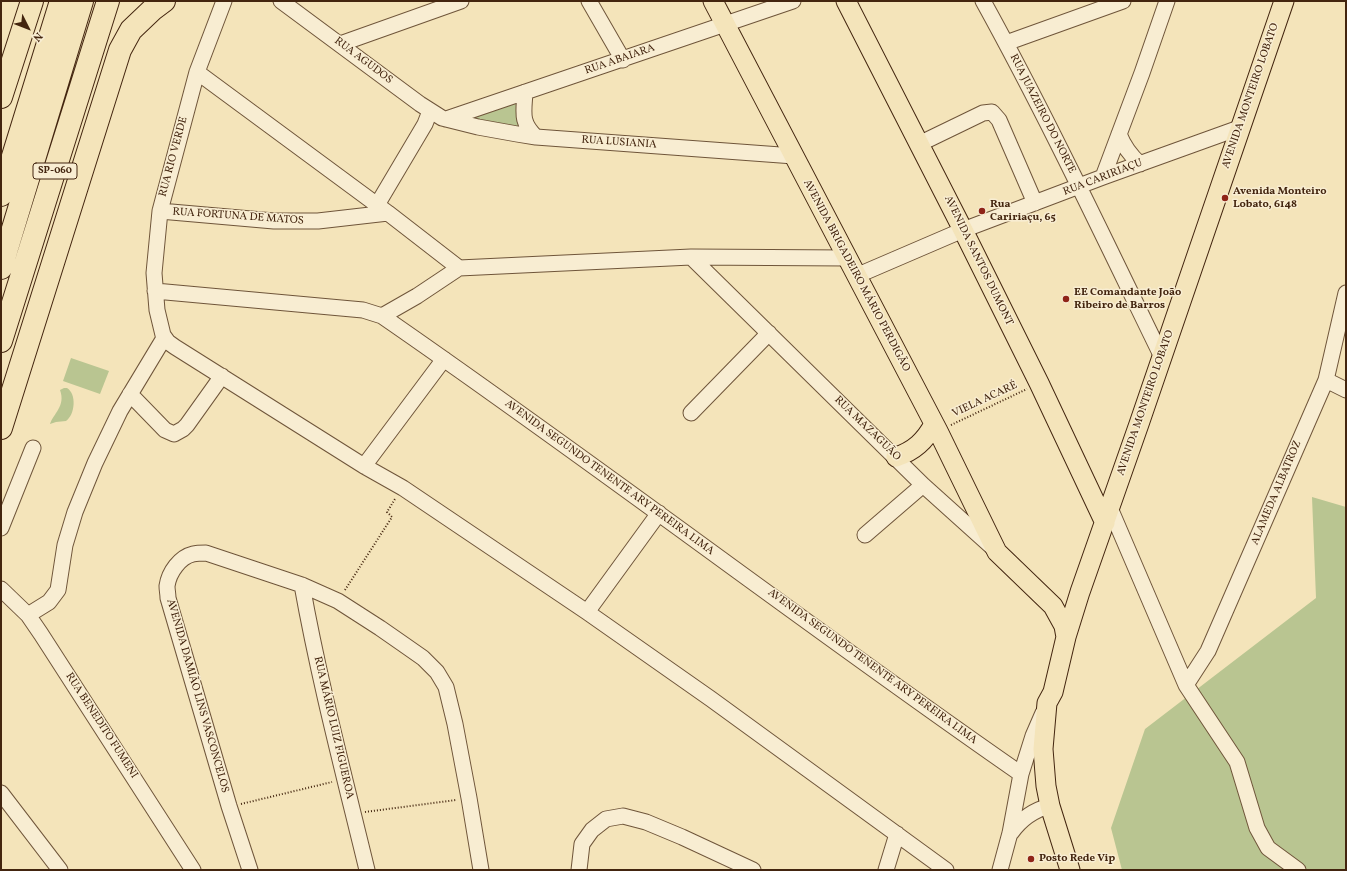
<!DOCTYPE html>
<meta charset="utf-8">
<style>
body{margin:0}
#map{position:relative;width:1347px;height:871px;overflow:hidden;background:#f4e4ba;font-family:Vollkorn,serif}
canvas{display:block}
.frame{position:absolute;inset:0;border:2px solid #43250f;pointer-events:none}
.north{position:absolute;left:8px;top:8px;width:40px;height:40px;-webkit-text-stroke:3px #f8edd2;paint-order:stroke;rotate:132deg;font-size:11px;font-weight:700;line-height:16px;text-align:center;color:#43250f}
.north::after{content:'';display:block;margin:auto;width:14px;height:18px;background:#43250f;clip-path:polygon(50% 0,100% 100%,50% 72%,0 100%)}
</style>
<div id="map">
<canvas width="1347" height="871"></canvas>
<div class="frame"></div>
<div class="north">N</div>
</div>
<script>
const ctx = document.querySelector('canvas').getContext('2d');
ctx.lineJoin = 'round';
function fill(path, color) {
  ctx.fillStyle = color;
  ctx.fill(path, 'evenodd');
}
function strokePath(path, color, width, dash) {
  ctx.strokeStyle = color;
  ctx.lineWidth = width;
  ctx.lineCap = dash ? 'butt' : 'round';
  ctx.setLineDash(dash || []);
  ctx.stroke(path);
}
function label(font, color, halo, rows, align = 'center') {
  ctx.font = font + ' Vollkorn,serif';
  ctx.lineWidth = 3;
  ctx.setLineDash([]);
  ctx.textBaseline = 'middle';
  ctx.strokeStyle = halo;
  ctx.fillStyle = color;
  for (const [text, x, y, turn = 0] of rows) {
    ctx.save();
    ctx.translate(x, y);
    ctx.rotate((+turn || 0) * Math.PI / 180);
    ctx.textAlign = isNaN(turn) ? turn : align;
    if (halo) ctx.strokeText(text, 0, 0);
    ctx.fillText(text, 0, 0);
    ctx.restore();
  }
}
fill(new Path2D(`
 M524,96L527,132L465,117Z
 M71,358L109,371L100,394L63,381Z
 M64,388H67C77,394 75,415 66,421L56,422L50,424C53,414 66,406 60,390Z
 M1312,497L1346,507V870H1122L1111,828L1145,729L1316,598Z`), '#b9c591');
const minor = new Path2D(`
 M224,1L197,72L160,211L154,273L157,310L163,335L168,342L175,347L364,466L403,488L587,612L711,699L946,870
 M281,1L420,104L442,118L478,127L517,134L536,137L794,156
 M589,1L623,60
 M983,1C1047,117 1104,238 1162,357
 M1006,43L1123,1
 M340,44L461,1
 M197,72L388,213L459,268
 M525,92C524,112 520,122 536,137
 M446,119L793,1
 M1119,134C1124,147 1130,155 1140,164
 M919,144L983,113L992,112L999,120L1035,203
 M1103,177L1142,73L1167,1
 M377,205L425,124L430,111
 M160,211L274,221H318L388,213
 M691,257L923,485L993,548
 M856,276L963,230L1103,177L1239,128
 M155,291L363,310L382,316C598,465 806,625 1021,774
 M382,316L417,296L459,268L691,257L847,258
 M1326,380L1346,390
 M130,394L165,430L174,434L183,429L187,425L222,376
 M691,413L769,333
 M364,466L444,359
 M1110,508L1186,685L1237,762L1257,828L1268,848L1298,870
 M1,528L33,448
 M865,535L923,485
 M302,585C319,680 344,775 367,870
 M1,589L28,615L41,634L193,870
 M587,612L659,513
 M28,615L49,602L58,590L65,545L75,512L95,463L120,411L164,338
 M1186,685L1208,651L1326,380L1346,293
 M1,793L60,870
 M1011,833C1021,819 1033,810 1050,806
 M250,870L229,806L168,598C168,594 167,590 167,586C169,572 180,557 193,554C197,553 202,553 206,553L302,585L338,601L380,628L403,644L423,658L437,672L446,687L455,724L469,798L481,870
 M579,870L582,844L592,830L606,819L623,816L646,822L682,837L753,870
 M886,870L897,834
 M1000,870L1010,833L1021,774L1033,736L1043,713`);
const major = new Path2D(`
 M713,1L938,431L997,552L1053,606L1064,626L1066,637
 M846,1L963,230L1039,383L1105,523
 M896,457C914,451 925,441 934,424
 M1070,870L1050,806L1046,786L1043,749L1047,703L1053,692L1066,637L1080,592L1139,424L1284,1`);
const highway = new Path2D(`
 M1,97L32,1
 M1,195L61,1
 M1,268L82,1
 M1,341L108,1
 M1,428L120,50L131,30L152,10L164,1`);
strokePath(minor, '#6f553a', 17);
strokePath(major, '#43250f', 21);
strokePath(highway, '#43250f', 24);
strokePath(new Path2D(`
 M951,425L1027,389
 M345,590L392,517L387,512L395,499
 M241,804L332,782
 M365,812L456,800`), '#43250f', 2, [1, 2]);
strokePath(minor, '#f8edd2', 15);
strokePath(major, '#f4e4ba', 19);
strokePath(highway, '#f4e4ba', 22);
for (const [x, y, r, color] of [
 [1225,198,4,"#8f2418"],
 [982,211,4,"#8f2418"],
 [1066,299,4,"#8f2418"],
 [1031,859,4,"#8f2418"]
]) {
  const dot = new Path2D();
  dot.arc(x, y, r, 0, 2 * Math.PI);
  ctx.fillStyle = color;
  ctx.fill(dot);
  strokePath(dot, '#f8edd2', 1.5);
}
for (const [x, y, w] of [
 [55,171,44]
]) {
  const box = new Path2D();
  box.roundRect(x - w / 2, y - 8, w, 16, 3);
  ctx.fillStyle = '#f8edd2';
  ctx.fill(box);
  strokePath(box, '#43250f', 1);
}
label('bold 10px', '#43250f', null, [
 ["SP-060",55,171]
]);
label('11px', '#43250f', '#f8edd2', [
 ["RUA ABAIARA",620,60,-19],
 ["RUA AGUDOS",363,61,37],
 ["AVENIDA MONTEIRO LOBATO",1251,96,-71],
 ["RUA JUAZEIRO DO NORTE",1042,114,63],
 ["RUA LUSIANIA",619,143,4],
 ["RUA RIO VERDE",174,157,-75],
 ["RUA CARIRIAÇU",1103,178,-21],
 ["RUA FORTUNA DE MATOS",238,217,4],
 ["AVENIDA SANTOS DUMONT",978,261,64],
 ["AVENIDA BRIGADEIRO MÁRIO PERDIGÃO",856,276,62],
 ["VIELA ACARÉ",985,400,-25],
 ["AVENIDA MONTEIRO LOBATO",1146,403,-71],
 ["RUA MAZAGUÃO",867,429,44],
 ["AVENIDA SEGUNDO TENENTE ARY PEREIRA LIMA",609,478,36],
 ["ALAMEDA ALBATROZ",1277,493,-67],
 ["AVENIDA SEGUNDO TENENTE ARY PEREIRA LIMA",872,667,36],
 ["AVENIDA DAMIÃO LINS VASCONCELOS",197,696,74],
 ["RUA BENEDITO FUMENI",101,726,57],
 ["RUA MÁRIO LUIZ FIGUEROA",333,728,77]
]);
label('bold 11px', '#43250f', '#f8edd2', [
 ["Avenida Monteiro",1233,192],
 ["Lobato, 6148",1233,205],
 ["Rua",990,205],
 ["Caririaçu, 65",990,218],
 ["EE Comandante João",1074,293],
 ["Ribeiro de Barros",1074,306],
 ["Posto Rede Vip",1039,859]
], 'left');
</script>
